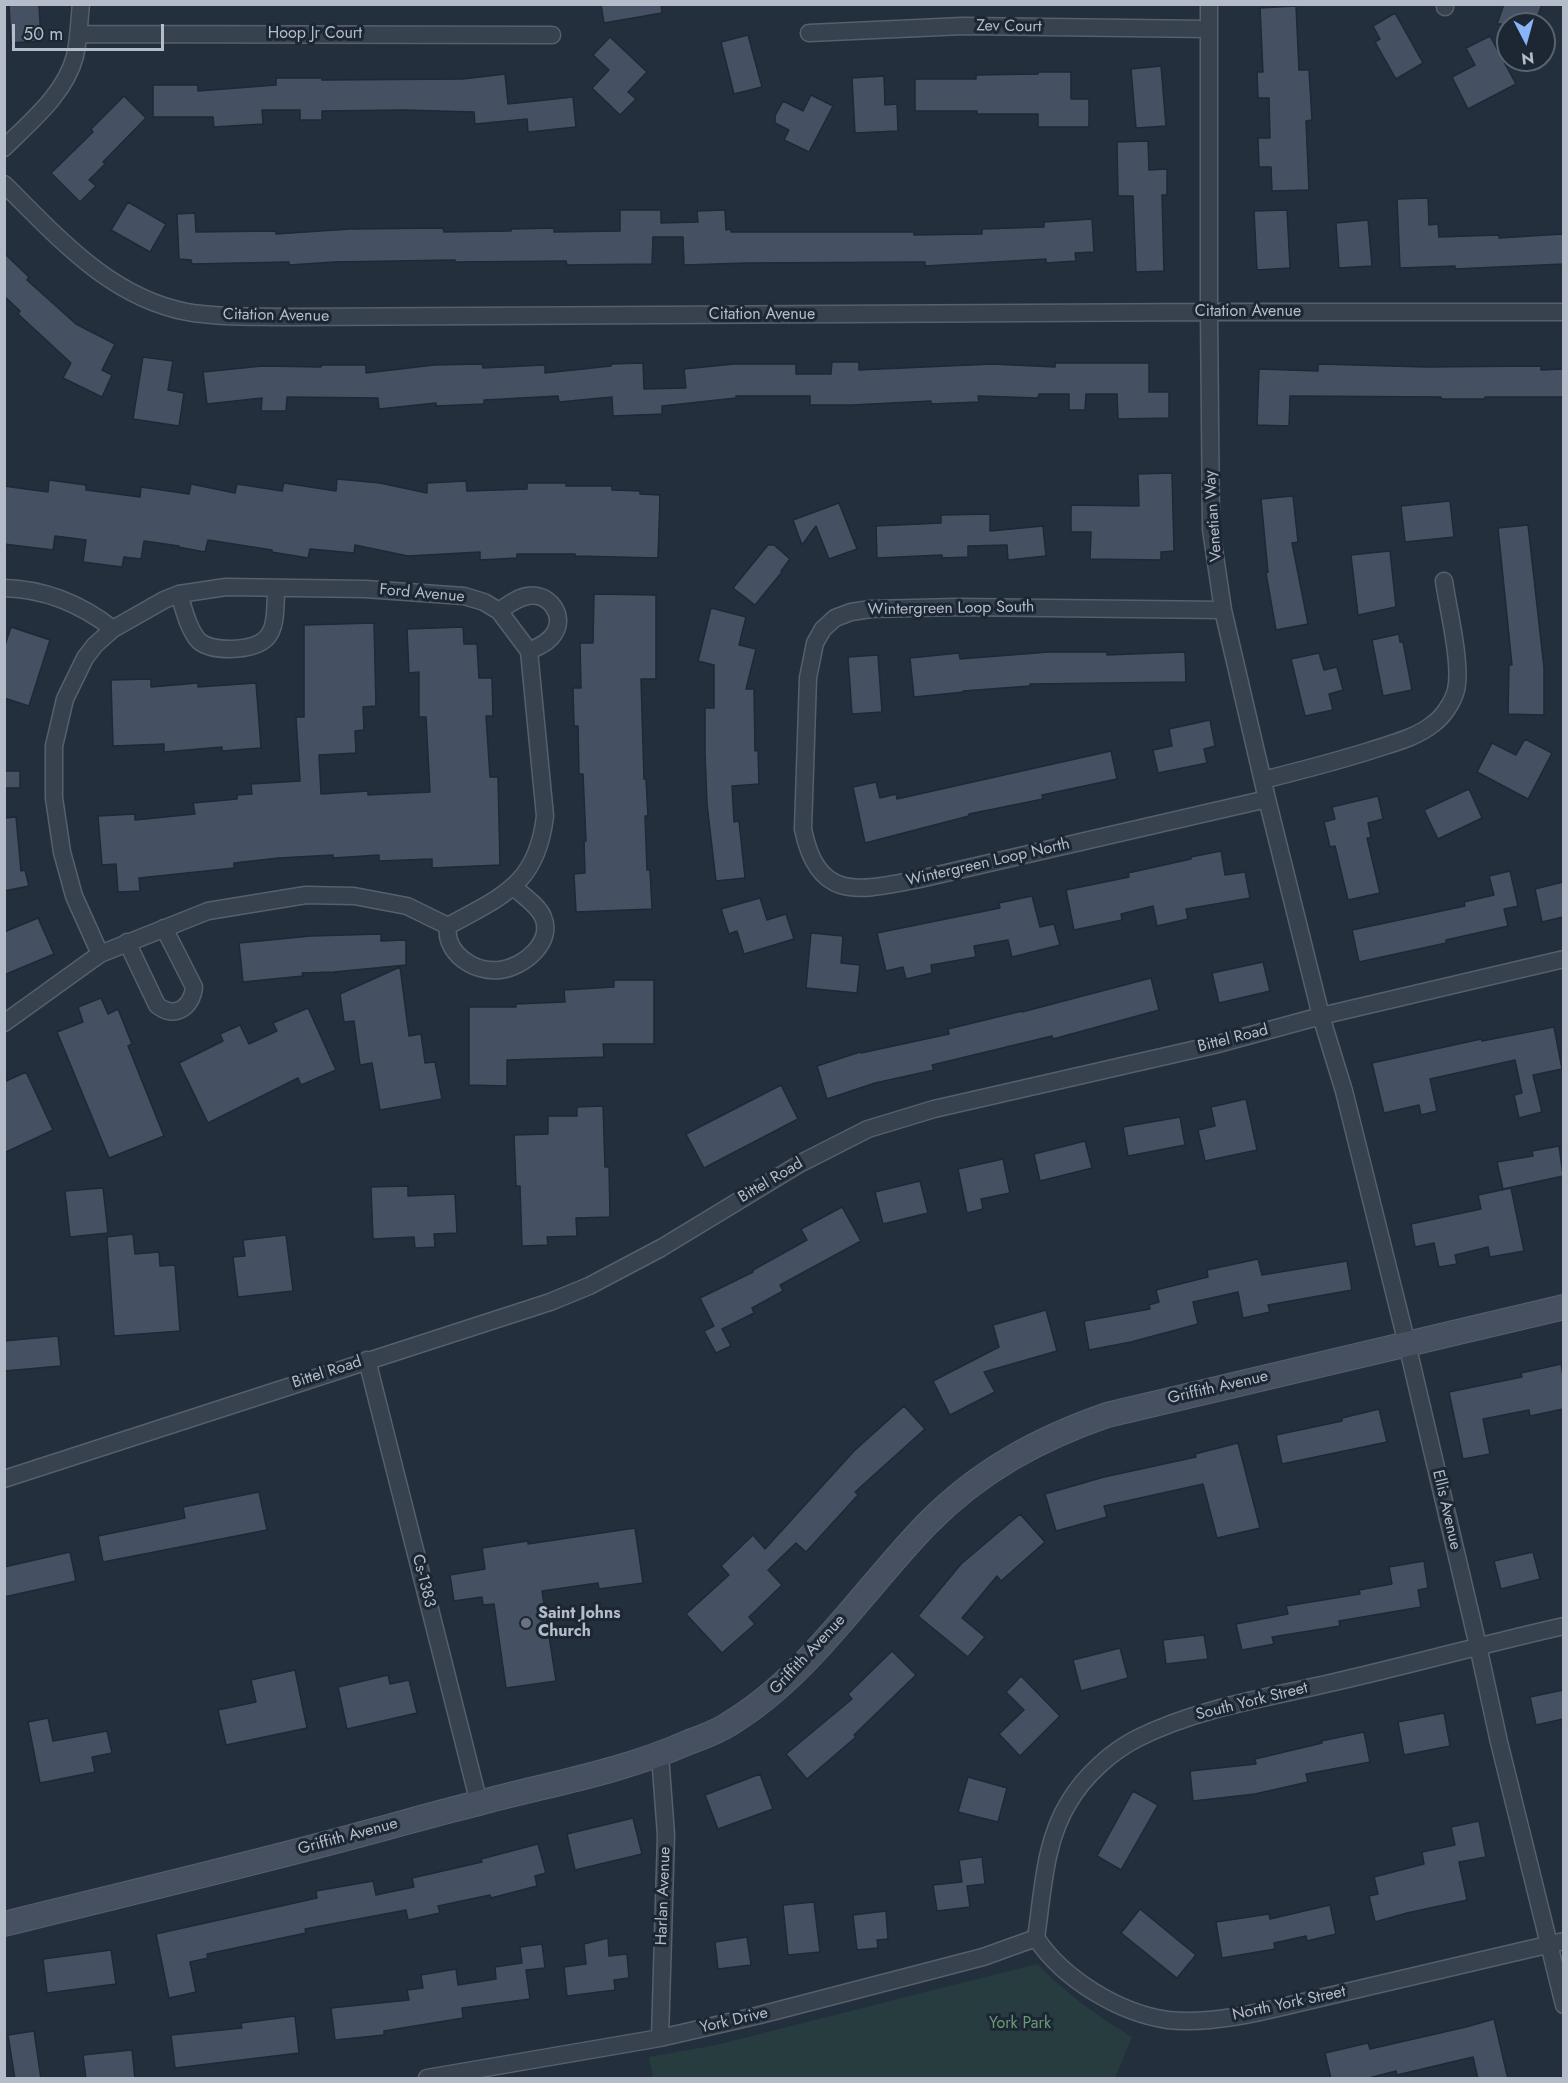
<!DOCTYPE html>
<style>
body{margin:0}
#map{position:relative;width:1568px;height:2083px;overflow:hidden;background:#242f3e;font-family:Jost,sans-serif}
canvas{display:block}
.frame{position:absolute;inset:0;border:6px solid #b4bcc9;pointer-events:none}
.north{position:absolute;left:1496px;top:12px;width:60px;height:60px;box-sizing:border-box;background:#1d2633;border:2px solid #59626f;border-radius:50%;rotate:174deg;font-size:16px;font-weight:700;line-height:24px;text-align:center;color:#b4bcc9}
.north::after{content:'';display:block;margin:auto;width:21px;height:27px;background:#8ab4f8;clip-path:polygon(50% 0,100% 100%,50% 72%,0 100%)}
.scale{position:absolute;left:12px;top:24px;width:152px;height:27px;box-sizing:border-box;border:3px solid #b4bcc9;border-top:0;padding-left:8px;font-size:18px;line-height:21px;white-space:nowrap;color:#b4bcc9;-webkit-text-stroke:4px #1d2633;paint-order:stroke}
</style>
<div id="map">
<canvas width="1568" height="2083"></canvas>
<div class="frame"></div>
<div class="north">N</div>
<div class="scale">50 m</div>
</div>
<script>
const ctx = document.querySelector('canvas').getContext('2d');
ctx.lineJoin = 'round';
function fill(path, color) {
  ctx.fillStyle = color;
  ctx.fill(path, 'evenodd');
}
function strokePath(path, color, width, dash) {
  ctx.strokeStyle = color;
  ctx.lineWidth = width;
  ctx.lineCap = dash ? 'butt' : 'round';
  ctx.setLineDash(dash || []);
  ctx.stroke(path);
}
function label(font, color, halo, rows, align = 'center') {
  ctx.font = font + ' Jost,sans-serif';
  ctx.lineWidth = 6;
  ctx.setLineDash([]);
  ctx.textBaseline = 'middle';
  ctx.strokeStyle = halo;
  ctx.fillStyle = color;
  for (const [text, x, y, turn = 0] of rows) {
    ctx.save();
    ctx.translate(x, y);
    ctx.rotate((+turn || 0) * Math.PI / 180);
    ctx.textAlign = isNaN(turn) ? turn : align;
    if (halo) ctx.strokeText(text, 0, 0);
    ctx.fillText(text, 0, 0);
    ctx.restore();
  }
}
fill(new Path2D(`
 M1037,1964C1069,1995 1094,2014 1132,2037L1115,2078H653L649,2057L716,2045Z`), '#263c3f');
const building = new Path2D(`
 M9,4H39L41,41L11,43Z
 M601,4H661L662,13L604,23Z
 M1504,4H1542L1535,24H1497Z
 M1296,6L1299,70H1309L1312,120L1306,121L1309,190L1272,191L1271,167H1259L1258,138H1270L1269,98H1258L1257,72H1263L1260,8Z
 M1395,13L1423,63L1396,79L1375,42L1380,39L1373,26Z
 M748,35L762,87L734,94L721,42Z
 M1490,36L1516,84L1468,109L1452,77L1475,65L1466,48Z
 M610,37L647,72L628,92L636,99L620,115L592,88L609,70L593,55Z
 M1161,66L1166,126L1136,128L1131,69Z
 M1038,72H1071V99H1089V127H1038V114H977V111H915V79H976V75L1038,74Z
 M505,74L508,104L573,97L576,127L528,132L527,119L475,124L474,112L404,110L322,111V120H300V110H262L263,124L214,127L213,117H153V85H198V91L276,85V78H322V80L463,79Z
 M884,76L885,105L897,104L898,131L855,133L852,78Z
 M811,95L833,106L809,152L784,140L789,130L775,123V116L783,101L803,111Z
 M124,96L146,118L103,162L105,164L89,180L96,186L80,202L51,173L93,132L91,129Z
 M1148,141L1149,170L1167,169V195H1162L1164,271L1136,272L1133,196H1118L1117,142Z
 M1428,198L1429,225L1438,224L1439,237L1499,235V238L1563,234V264L1455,269V266L1400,268L1397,199Z
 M128,202L166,224L150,252L111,230Z
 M620,210H661V223L698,222L697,211L725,210L726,230L731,229V232H914V235L982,234V229L1044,227V222L1092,219L1094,252L1075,253L1076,261L1046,263V259L925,266V262L746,263L684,265L683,237H653L652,264L567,265L566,261L455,262V260L334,262L289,265V262L192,264L191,260L179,259L177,214L195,213L196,232L276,231V234L350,229L443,228L444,232L511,231V229L554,228V232L620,231Z
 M1287,210L1290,268L1257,270L1254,211Z
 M1368,220L1372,266L1339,268L1336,223Z
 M4,253L29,277L27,280L76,324L115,344L102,370L112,375L102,397L63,378L71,363L18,314L20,311L4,296Z
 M143,357L173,361L168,390L184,393L179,426L133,419Z
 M832,362H859V370L992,364L1055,367V363H1149V392H1169V418L1118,419L1117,394H1086L1085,410H1069V394H1039L1038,398L978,396L979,402L931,404V401L852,405H810V396H736V398L662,406V414L613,416L612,397L559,402L558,396L484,400V404L436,406V403L379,409L378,398L287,397L286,411H261L262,398L207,404L203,372L262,366L321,367V365H366V373L434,365L482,364L483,368L545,365V373L611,366V364L643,363L644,389L686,388L684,369L734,364H796V374H831Z
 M1318,364L1426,367L1541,366V370L1563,369V397H1485V399H1441V397L1290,396L1289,426L1257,425L1259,369L1318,371Z
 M1172,473L1174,551L1161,552V560L1090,559L1091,532H1071V505L1139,506L1138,474Z
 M337,479L380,483L427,493V483L466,481L467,491L527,489V483H566V486H612V490L640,491V494L660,495L658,558L575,556V554H517V558L480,560V552L408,556L355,545L354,553L310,549L308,558L272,552V550L208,540L205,552L178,547L179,546L144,541L141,559L124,557L122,567L83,562L86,540L55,536L53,550L4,544V486L48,492L49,480L86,485V490L140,497L141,487L189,494L191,484L235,493L237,484L282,491L284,483L336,491Z
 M1293,496L1298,542L1292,543L1308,624L1276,630L1266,573L1268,572L1261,499Z
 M1450,501L1454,537L1405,542L1401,506Z
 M839,503L857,549L829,559L816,526L802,545L793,520Z
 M990,514V531L1043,526L1046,556L1008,560L1007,545L968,546V557L942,558V555L877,558L876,526L941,523V515Z
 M1528,525L1544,668V715L1508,714L1509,665H1512L1498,528Z
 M768,545H774L790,559L781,571L782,572L755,605L733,588Z
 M1390,551L1396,607L1358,615L1351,555Z
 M594,594L656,595V679H641L644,779H646L648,816H645L647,870H650L652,909L576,912L574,874L585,873L584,841H586L583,774H579L578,726H574L573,688H581L580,643H593Z
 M711,608L746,617L739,645L756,649L746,689H754L755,751L758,750L759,784L732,786L734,822L739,821L745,878L716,881L707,804L705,753V708H714V665L698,661Z
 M374,623L376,706L363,707L364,730L355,731L356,753L319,755L321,794L368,791V795L430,792L426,717H419V672L409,673L407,629L463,627L464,644H477L479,678H492L493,716H486L490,777H498L500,865L432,868V859L379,861V855L333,858V855L279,858L234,863V868L139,878L140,891L118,892L116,864L102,865L98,816L135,814V820L195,814L193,803L237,799V795L252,794L251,784L300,781L296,717H304V625Z
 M11,627L50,640L29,706L4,698V648Z
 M1399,634L1400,642H1403L1412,690L1383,696L1372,640Z
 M1049,652H1107V655L1185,652L1186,682L1030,684V686L963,691L964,692L914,697L910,658L959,653L960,659Z
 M1319,653L1324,670L1337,667L1343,690L1329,694L1333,710L1305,716L1291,659Z
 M878,655L882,712L852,714L848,657Z
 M151,679V687L198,683V687L256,683L261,748L222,751V747L164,752V744L113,746L111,680Z
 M1210,720L1215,746L1204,749L1207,763L1158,773L1153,750L1172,746L1169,729Z
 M1525,739L1552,753L1528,799L1477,772L1492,743L1516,755Z
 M1111,751L1117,779L1042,795L1043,799L969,814V816L865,843L853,787L876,782L880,798L896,794L897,799Z
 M4,771H20V788H4Z
 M1469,789L1482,818L1438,839L1424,810Z
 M1378,796L1383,819L1368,823L1371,838H1367L1380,893L1348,900L1335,846L1330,847L1324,822L1335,819L1332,807Z
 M16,817L21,871L25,870L29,886L4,891V818Z
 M1221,851L1225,875L1245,872L1250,898L1186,909L1188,919L1157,926L1153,906L1121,914L1122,920L1074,930L1066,890L1129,877L1128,873L1191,859V857Z
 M1510,871L1518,906L1504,909L1508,926L1446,940V943L1359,962L1352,930L1465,906L1464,902L1494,895L1489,876Z
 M1563,882V917L1542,922L1535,889Z
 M1032,896L1040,927L1054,924L1060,945L1012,957L1008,940L974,946L976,957L931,965L932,973L906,979L903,967L886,971L877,933L1000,908L999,903Z
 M760,898L767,920L786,914L794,939L744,954L737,931L729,934L721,909Z
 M38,918L54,954L4,975V932Z
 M811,933L843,936L841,963L860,965L857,993L806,988Z
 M381,934V941L406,940V965L334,972L302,973L303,976L243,982L239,943L311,936Z
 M1263,962L1270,991L1219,1003L1212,973Z
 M400,967L409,1036L421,1034L425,1063L435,1062L442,1099L380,1110L372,1063L360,1065L354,1021L344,1022L340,994Z
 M1151,978L1159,1010L1053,1039L1052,1036L932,1065L934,1070L875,1083L827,1099L817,1066L860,1052L861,1053L949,1034L948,1029L1022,1011V1012Z
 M614,980H654V1044H603L604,1057L507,1060V1086L469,1085V1007H516V1004L565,1002L564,990L614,987Z
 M101,998L108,1014L118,1009L132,1044L128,1046L164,1136L109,1158L57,1032L83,1022L78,1007Z
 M308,1008L336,1070L301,1085L298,1078L208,1123L179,1063L223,1041L220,1034L240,1025L249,1044L277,1031L273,1023Z
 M1554,1027L1562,1069L1533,1075L1542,1112L1519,1118L1514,1095L1522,1093L1515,1060L1430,1079L1437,1111L1421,1115L1419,1105L1384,1113L1372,1063L1481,1039L1482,1041Z
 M26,1072L53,1130L4,1153V1082Z
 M781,1085L798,1119L704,1168L686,1134Z
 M1246,1099L1257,1150L1205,1161L1198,1130L1215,1126L1211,1107Z
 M603,1106L605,1167H609L610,1217L576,1218L577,1236L547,1237L548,1245L522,1246L520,1186H516L514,1135L548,1134V1116H577V1107Z
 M1180,1117L1185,1145L1128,1156L1123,1127Z
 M1085,1141L1092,1168L1040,1181L1034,1154Z
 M1559,1146L1563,1176L1503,1189L1497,1162L1533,1156L1532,1151Z
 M1003,1159L1010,1193L981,1199L983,1209L967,1213L958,1169Z
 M920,1181L928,1213L883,1224L875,1192Z
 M408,1186V1196L455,1194L457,1233L434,1234L435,1247L415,1248L414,1237L373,1239L371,1187Z
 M103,1188L108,1233L70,1237L65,1191Z
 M1511,1188L1524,1251L1490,1257L1488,1247L1455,1255L1457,1264L1439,1267L1434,1243L1415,1247L1411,1224L1481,1209L1478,1195Z
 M842,1207L861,1241L780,1285L783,1291L752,1308L754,1313L722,1329L731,1346L716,1353L704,1331L714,1326L700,1298L753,1272V1270L807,1240L801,1229Z
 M133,1234L135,1254L159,1252L160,1266L175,1265L180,1331L114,1336L107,1237Z
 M286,1235L293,1291L238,1297L233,1257L245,1256L243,1240Z
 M1258,1259L1262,1275L1347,1261L1352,1290L1268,1305L1270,1312L1243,1318L1238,1292L1193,1302L1198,1324L1131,1342L1089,1350L1084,1321L1150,1309L1149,1305L1159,1302L1156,1290L1208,1277L1207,1270Z
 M1046,1310L1057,1351L984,1372L995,1392L950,1415L933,1381L999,1347L993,1325Z
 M58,1336L61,1366L4,1371V1341Z
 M1561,1364L1563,1376V1409L1530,1416L1529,1410L1483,1419L1490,1454L1463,1459L1449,1392L1522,1377L1521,1373Z
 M904,1406L925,1429L855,1492L858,1495L806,1552L796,1543L768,1570L782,1585L749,1617L755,1624L722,1653L686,1614L729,1575L721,1566L753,1535L765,1549L854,1451Z
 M1379,1409L1387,1442L1282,1464L1276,1435L1342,1421V1418Z
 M1238,1443L1260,1528L1217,1538L1203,1484L1104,1506L1107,1517L1056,1531L1045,1494L1104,1477L1196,1457L1195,1454Z
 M259,1492L267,1530L103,1562L98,1536L185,1518L183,1507Z
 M1020,1514L1045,1542L1001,1581L997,1576L962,1618L985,1637L968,1657L918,1616L961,1564Z
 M635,1528L643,1583L599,1589L598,1583L542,1591L556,1681L506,1688L494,1604L483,1605L482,1597L454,1601L450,1575L485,1569L482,1548L528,1541V1544Z
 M70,1552L76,1581L4,1597V1567Z
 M1533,1552L1540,1579L1501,1589L1494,1561Z
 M1424,1561L1428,1588L1418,1590L1421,1607L1339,1621L1340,1626L1272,1637L1274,1644L1242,1650L1236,1624L1288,1614L1286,1606L1360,1594L1359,1590L1392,1584L1389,1567Z
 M1204,1635L1208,1659L1166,1664L1163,1640Z
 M1120,1648L1128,1678L1081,1691L1073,1660Z
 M892,1651L916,1675L854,1735L856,1737L807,1779L786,1754L852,1699L848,1694Z
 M295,1670L307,1728L226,1745L218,1710L256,1702L251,1680Z
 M388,1675L390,1684L409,1680L417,1713L347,1729L338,1687Z
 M1021,1676L1060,1716L1020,1756L999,1734L1024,1710L1006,1692Z
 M1563,1690V1719L1536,1725L1530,1697Z
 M1444,1713L1450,1746L1404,1755L1398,1722Z
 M48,1718L53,1741L107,1731L112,1753L92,1757L95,1772L40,1783L28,1722Z
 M1364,1732L1370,1762L1306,1774L1308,1782L1255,1794L1193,1801L1190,1771L1256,1764L1255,1759L1322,1743L1321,1741Z
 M760,1774L773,1809L718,1829L705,1795Z
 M968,1777L1007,1788L998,1822L958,1812Z
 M1133,1791L1158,1805L1121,1870L1097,1856Z
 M633,1818L642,1854L575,1870L567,1834Z
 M1479,1821L1486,1857L1459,1862L1467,1900L1407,1913L1375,1922L1369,1896L1378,1894L1374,1877L1424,1864L1422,1852L1455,1845L1451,1827Z
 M538,1844L546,1873L535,1876L537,1886L491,1898L490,1895L438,1906L440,1913L408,1920L406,1910L305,1929L306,1933L207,1954L208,1958L190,1962L196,1992L169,1998L156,1934L317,1898L316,1891L373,1881L376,1895L414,1887L412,1878L482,1862L481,1859Z
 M982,1857L985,1884L967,1886L970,1907L937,1911L933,1885L962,1882L959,1860Z
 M814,1902L820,1952L788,1955L783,1905Z
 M1330,1905L1336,1934L1307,1941L1306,1936L1274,1943L1275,1949L1222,1958L1216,1922L1269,1914L1270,1919Z
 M1140,1909L1196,1955L1177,1978L1121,1933Z
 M886,1911L888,1939L877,1940L878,1948L857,1950L853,1915Z
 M747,1937L751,1965L718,1969L715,1942Z
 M608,1938L609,1956L627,1954L629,1978L614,1980L615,1990L567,1996L564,1967L586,1964L584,1944Z
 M542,1944L545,1968L526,1970L530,1999L462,2008L463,2018L384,2031V2035L335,2040L331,2008L409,2000L407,1990L423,1988L421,1975L456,1969L458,1985L496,1979L495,1967L522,1963L520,1947Z
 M111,1950L116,1984L47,1993L43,1959Z
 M295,2016L299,2053L175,2068L171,2035L242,2028L241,2023Z
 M1494,2019L1508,2079H1478L1473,2057L1397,2075L1396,2071L1365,2079H1331L1325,2053L1368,2043L1370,2049L1466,2027Z
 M34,2031L41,2079H15L8,2035Z
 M132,2050L135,2079H86L83,2055Z`);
fill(building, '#455162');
strokePath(building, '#1f2835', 1.5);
const street = new Path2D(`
 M1209,4V312L1211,529L1223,610L1267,799L1321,1016L1344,1091L1407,1344L1478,1646L1499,1742L1564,2005
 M1445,7V4
 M809,33L963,26L1209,29
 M78,34L552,35
 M4,148C31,121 65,94 75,56C79,39 79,21 81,4
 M4,184C58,237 109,297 187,312C221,318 258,316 293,317L1209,312H1564
 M4,588C45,589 81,604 113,629
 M179,594C184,609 188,629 199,641C207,648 220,649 230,649C277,648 275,627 276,588
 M1223,610L957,607L871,609L851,612L835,618L823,629L815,643L808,678L803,829C818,904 861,890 920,879L1267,799
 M499,611C508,605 518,597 528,596C548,592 565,614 555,632C550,642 538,647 529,651
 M1263,780C1299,771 1334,762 1369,751C1390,744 1416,738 1433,724C1443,717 1453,702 1456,690C1462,664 1448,609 1444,581
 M448,926C444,953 474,973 500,970C524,967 554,942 543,917C538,905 523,896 514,887
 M127,942L157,1005C175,1020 192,1007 194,987L164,928
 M4,1023L100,954L208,911L306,895L354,896L407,906L448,926C502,896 537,885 545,816L529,651L499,611L484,602L464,596L365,589L226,587L179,594L164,600L113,629L95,645L85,658L65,699L54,746V798L62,852L74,896L100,954
 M367,1360L479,1803
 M4,1479L550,1302L589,1286L661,1248L801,1163L868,1129L934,1109L1214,1045L1321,1016L1564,959
 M660,1755L666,1835L660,2038
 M1036,1938C1043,1892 1044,1842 1069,1802C1084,1776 1112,1751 1138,1738C1200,1707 1272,1697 1339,1681C1414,1664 1488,1643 1564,1626
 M1036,1938C1063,1979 1119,2013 1168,2020C1219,2026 1283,2006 1333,1995C1410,1977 1487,1959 1564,1941
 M427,2078L660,2038L760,2015L983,1957L1036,1938`);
const secondary = new Path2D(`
 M4,1924C120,1895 236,1868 351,1837C394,1826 436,1813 479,1803C549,1784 622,1772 689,1742C703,1737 717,1732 729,1724C808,1677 863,1590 927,1524C979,1471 1038,1439 1107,1415L1564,1307`);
strokePath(street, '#565f6c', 19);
strokePath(secondary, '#565f6c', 26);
strokePath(street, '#38414e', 16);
strokePath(secondary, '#465061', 24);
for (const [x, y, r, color] of [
 [526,1623,6,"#6b7280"]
]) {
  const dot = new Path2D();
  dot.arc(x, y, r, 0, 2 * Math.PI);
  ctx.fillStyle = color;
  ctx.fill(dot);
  strokePath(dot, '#1d2633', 2);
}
label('16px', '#b4bcc9', '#1d2633', [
 ["Zev Court",1009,27,1],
 ["Hoop Jr Court",315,34],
 ["Citation Avenue",1248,312],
 ["Citation Avenue",762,315],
 ["Citation Avenue",276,316,1],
 ["Venetian Way",1214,516,-94],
 ["Ford Avenue",422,594,5],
 ["Wintergreen Loop South",951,609,-1],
 ["Wintergreen Loop North",988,863,-13],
 ["Bittel Road",1233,1039,-14],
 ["Bittel Road",771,1181,-31],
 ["Bittel Road",327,1373,-18],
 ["Griffith Avenue",1218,1388,-13],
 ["Ellis Avenue",1446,1510,77],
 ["Cs-1383",423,1581,76],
 ["Griffith Avenue",808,1655,-47],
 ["South York Street",1252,1702,-14],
 ["Griffith Avenue",348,1837,-15],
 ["Harlan Avenue",664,1896,-88],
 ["North York Street",1289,2004,-12],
 ["York Drive",734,2021,-13]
]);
label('bold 16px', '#b4bcc9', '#1d2633', [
 ["Saint Johns",538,1614],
 ["Church",538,1632]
], 'left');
label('16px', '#6b9a76', '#1d2633', [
 ["York Park",1020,2024]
]);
</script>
